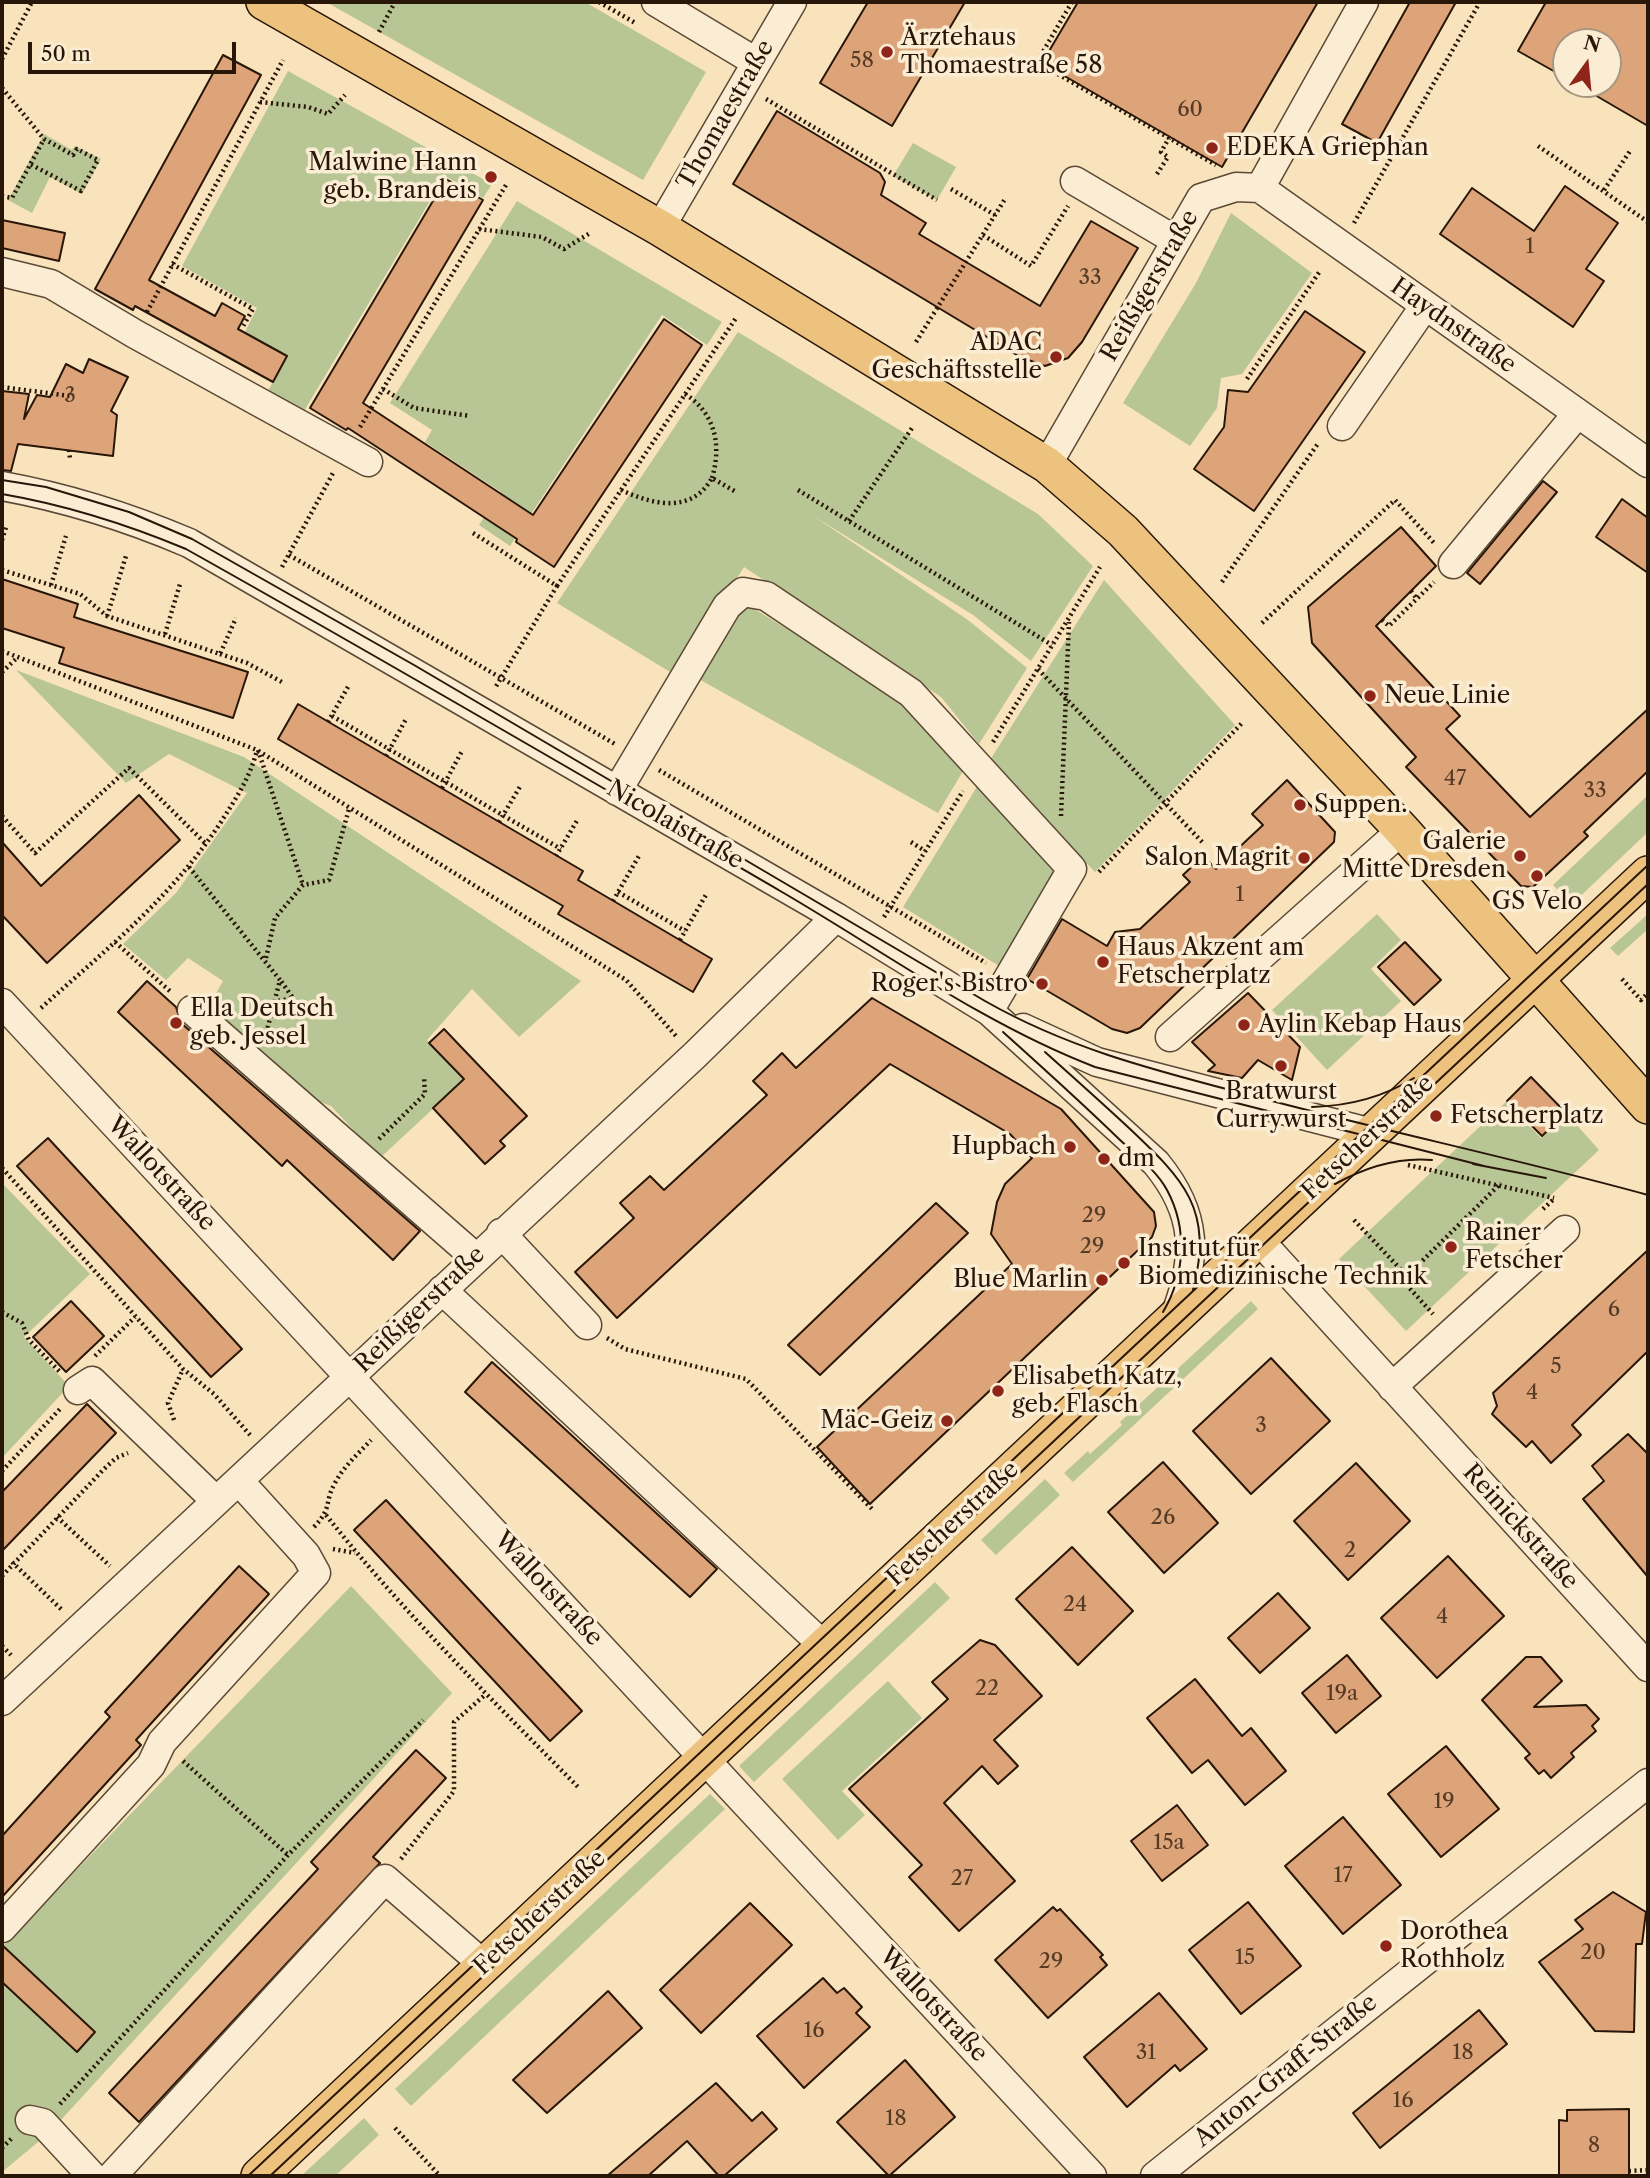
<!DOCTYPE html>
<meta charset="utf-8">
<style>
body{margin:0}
#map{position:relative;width:1650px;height:2178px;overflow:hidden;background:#f9e3bd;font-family:"Libre Caslon Text",serif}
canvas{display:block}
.frame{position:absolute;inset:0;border:4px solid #281608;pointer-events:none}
.north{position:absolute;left:1552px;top:28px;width:70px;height:70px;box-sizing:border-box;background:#fbedd4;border:2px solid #a79782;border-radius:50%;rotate:15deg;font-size:19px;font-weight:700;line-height:28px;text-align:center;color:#281608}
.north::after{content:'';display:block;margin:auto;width:24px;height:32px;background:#8f2418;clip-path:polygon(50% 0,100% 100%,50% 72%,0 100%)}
.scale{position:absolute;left:28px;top:42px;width:208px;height:32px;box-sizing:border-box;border:4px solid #281608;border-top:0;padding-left:9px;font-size:21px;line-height:24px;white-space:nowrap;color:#281608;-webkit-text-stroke:5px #fbedd4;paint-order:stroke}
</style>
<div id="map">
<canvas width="1650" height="2178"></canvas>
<div class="frame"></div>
<div class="north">N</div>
<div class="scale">50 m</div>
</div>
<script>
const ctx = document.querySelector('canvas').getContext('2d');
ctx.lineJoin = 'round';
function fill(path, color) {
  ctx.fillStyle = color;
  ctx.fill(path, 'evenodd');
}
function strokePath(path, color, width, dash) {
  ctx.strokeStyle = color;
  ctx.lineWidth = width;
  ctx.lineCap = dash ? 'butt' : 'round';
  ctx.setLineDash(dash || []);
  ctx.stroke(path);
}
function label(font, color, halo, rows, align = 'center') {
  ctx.font = font + ' "Libre Caslon Text",serif';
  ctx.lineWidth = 7;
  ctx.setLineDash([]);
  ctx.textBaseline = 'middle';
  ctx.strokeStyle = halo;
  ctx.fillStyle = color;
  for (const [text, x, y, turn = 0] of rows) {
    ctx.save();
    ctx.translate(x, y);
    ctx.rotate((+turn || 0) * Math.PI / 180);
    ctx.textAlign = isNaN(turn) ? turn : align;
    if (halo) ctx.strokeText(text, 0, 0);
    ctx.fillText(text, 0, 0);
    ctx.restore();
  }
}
fill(new Path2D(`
 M326,2H585L706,72L643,180Z
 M288,71L492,184L483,198L445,176L301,416L265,396L287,357L245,332L257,308L182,266Z
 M44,134L72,150L75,146L101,159L82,194L50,177L32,213L8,200Z
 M913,143L956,167L937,200L893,176Z
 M517,201L722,322L707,345L662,315L510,546L479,525L501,492L425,442L432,430L390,403Z
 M1231,213L1312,273L1242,374L1221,378L1217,408L1190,446L1123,403L1196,283Z
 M738,332L1038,514L1093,566L1031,661L973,615L812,515L968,620L1027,668L979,744L941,697L744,567L675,675L557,603Z
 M1104,580L1235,725L1095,872L990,760Z
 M751,607L895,694L966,766L938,813L697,678L726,622Z
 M16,670L244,757L581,981L519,1037L472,989L427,1040L464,1080L380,1158L331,1106L309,1098L209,1006L223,981L188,958L166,980L123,944L176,893L247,793L169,754L126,783Z
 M978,785L1056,875L1004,969L903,907Z
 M1648,795V832L1572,904L1553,885Z
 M1377,914L1401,940L1371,969L1401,1001L1327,1070L1272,1010Z
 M1648,914V929L1618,956L1610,948Z
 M1506,1102L1541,1138L1567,1114L1599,1150L1406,1331L1339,1259Z
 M3,1184L90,1274L24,1337L69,1386L2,1458Z
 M1251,1301L1258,1309L1073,1482L1064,1473L1088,1451L1090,1454L1122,1425L1120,1422Z
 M1045,1479L1060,1495L996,1555L981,1540Z
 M935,1582L950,1598L754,1782L739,1766Z
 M351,1586L452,1693L49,2133L2,2172V1947Z
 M888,1681L922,1718L842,1791L865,1815L838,1840L782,1779Z
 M710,1794L725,1809L411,2106L395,2089Z
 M364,2118L379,2135L335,2176H301Z`), '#b8c595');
const building = new Path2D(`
 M868,2H965L892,126L820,83Z
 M1078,2H1318L1222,167L1042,63Z
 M1410,2H1456L1377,143L1342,124Z
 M1546,2H1648V126L1576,84H1608V42H1566V78L1518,51Z
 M223,55L261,75L149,280L215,316L222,303L245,316L238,329L287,356L273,382L135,306L133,310L95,289Z
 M777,111L880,173L885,182L881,195L926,223L919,234L1040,306L1091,221L1138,248L1082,342L1068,358L1045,366L1020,357L733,184Z
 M446,179L483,200L363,403L533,515L664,319L702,345L554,567L516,542L517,539L348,428L346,430L310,408Z
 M1565,186L1618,223L1586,269L1604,281L1573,327L1440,234L1472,188L1534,231Z
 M2,220L65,233L59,261L2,248Z
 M1305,311L1365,352L1254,511L1194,469L1224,427L1228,390L1248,392Z
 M89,359L128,377L111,411L117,415L113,456L18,444L11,471L2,470V391L29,394L24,419L37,395L50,397L66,364L83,373Z
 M1543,481L1557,492L1480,584L1467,573Z
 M1622,499L1648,518V573L1596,537Z
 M1401,527L1436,566L1376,626L1460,716L1446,729L1530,817L1648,709V771L1584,832L1588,836L1533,887L1521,886L1406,767L1416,757L1312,643L1308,607Z
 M2,579L78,604L74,617L248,672L233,718L59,663L64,648L2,628Z
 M298,704L583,871L578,880L712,959L693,992L558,914L563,906L278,739Z
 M1287,780L1335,832L1334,842L1140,1028L1127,1033L1112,1029L1027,979L1062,919L1107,946L1115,932L1140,929L1190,882L1183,875L1203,856L1216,869L1263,825L1252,814Z
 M139,795L180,840L47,963L2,915V842L41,886Z
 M1405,942L1441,980L1414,1005L1378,967Z
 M147,981L176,1007L181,1023L420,1231L393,1260L287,1160L282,1166L118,1012Z
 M1248,993L1300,1047L1292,1080L1258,1060L1242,1078L1208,1071L1215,1065L1192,1042Z
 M872,998L1061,1109L1154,1212L1156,1226L1152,1237L870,1504L817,1447L1012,1264L991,1234L997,1202L1005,1184L1032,1158L1010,1134L890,1064L617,1318L575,1272L634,1218L620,1203L650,1176L664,1190L767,1095L753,1081L782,1053L796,1068Z
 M444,1029L527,1116L500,1141L505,1146L485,1164L433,1108L464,1079L429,1043Z
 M1531,1077L1566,1113L1542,1136L1507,1101Z
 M48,1138L242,1349L211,1377L17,1166Z
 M936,1203L968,1233L820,1375L788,1345Z
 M1648,1250V1351L1572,1425L1581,1435L1551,1463L1532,1441L1526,1447L1492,1414L1497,1406L1493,1393Z
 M71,1301L104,1336L66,1372L33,1337Z
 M1271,1358L1330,1421L1251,1494L1193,1431Z
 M492,1362L717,1569L690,1597L465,1392Z
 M87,1404L116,1433L2,1551V1492Z
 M1628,1434L1648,1454V1577L1583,1499L1604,1481L1592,1466Z
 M1163,1462L1218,1523L1164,1573L1108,1512Z
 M1356,1463L1410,1521L1348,1580L1294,1521Z
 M386,1500L582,1711L550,1741L354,1530Z
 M1072,1547L1133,1611L1078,1665L1016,1599Z
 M1448,1556L1504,1616L1437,1678L1381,1618Z
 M239,1566L269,1594L136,1740L141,1745L2,1897V1836L110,1717L105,1712Z
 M1278,1593L1310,1628L1260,1673L1228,1638Z
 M980,1640L995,1645L1042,1696L994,1740L1018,1766L998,1784L982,1766L944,1803L1015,1881L959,1931L909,1877L922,1865L849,1789L948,1699L932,1682Z
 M1347,1655L1381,1696L1336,1733L1302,1693Z
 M1526,1657H1541L1562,1681L1534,1707L1586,1705L1599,1719L1592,1726L1596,1731L1571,1753L1574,1757L1551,1778L1544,1770L1539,1774L1525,1758L1530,1754L1482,1700Z
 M1195,1679L1242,1736L1251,1728L1286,1771L1245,1805L1208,1760L1192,1773L1147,1718Z
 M1446,1746L1499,1809L1441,1857L1388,1794Z
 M416,1750L446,1778L373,1857L380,1863L139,2122L109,2093L318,1869L311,1862Z
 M1177,1805L1208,1845L1162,1881L1131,1841Z
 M1343,1817L1401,1885L1343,1934L1285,1866Z
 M1613,1892L1646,1912L1642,1944H1636L1634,2032L1595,2031L1539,1962L1583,1929L1575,1920Z
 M1248,1902L1301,1966L1241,2014L1189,1950Z
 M750,1903L792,1945L701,2033L660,1990Z
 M1053,1907L1057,1911L1060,1909L1103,1955L1100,1957L1107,1965L1048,2018L995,1960Z
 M2,1945L95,2032L77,2052L2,1982Z
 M823,1978L837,1993L844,1988L862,2007L856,2013L870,2027L804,2088L757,2036Z
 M608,1991L642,2028L547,2113L513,2080Z
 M1159,1993L1207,2049L1180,2071L1175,2065L1127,2107L1084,2057Z
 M1479,2010L1507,2044L1380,2148L1353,2113Z
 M905,2060L955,2117L889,2176L837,2122Z
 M716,2083L752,2121L762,2112L777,2129L724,2176H719L687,2141L648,2176H607Z
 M1629,2109V2176H1559V2120L1567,2121V2110Z`);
fill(building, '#dda47a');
strokePath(building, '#281608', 2);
const minor = new Path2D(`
 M656,2L756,62
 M1075,181L1175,240
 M1260,188L1648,463
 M1260,188L1364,2
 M660,228L792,2
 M2,272L51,284L135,334L368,462
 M1342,426L1424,307
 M1047,465L1201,198L1236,187L1260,188
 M2,486C68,498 128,517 189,543L836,917L989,1011L1156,1163C1198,1214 1198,1258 1174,1318
 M1453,564L1577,414
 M617,791L727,606L743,592L766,596L911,693L1072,869L989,1011
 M2,1003L1092,2176
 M192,1010L475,1257
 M1023,1028L1097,1062L1372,1133
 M1170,1037L1402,830
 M501,1233L587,1325
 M1259,1240L1648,1667
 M442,1290L823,1645
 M1392,1387L1565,1230
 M78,1390L92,1381L216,1501
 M2,1701L695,1055L836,917
 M2,1928L151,1765L162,1742L316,1573L306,1555L239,1481
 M30,2120L43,2123L92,2176
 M112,2176L385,1879L484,1965
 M1155,2176L1648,1783`);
const major = new Path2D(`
 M264,2L660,228L1047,465L1123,531L1402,830L1648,1106
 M259,2176L1648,874`);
strokePath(minor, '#5c4935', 31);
strokePath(major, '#281608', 38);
strokePath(new Path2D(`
 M599,2L637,24
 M1072,2L1037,62L1216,165
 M379,32L395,2
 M2,59L32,2
 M2,88L44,139L73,155L77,149L98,160L81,191L30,164
 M766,99L937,200
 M260,102L308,107L328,114L345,95
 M1538,146L1648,222
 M1157,174L1168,157L1161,152L1169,138
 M951,189L995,215
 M1604,190L1630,151
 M2,196L12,198L44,139
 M1354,223L1480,2
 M479,229L542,237L564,249L590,233
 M983,235L1031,266L1068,206
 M172,264L253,309L242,328
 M147,312L283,60
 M916,342L1005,199
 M1247,379L1320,271
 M2,387L70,396
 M383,389L414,408L470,416
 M685,394C715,413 722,445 712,478
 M360,427L506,185
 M69,450L70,458
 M621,490C652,504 691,515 712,478L736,492
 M798,490L1052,645
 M849,521L912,428
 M473,533L557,586L495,688
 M2,540L6,527
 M289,555L615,744
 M282,567L333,473
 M2,570L80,594L107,616L220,654L236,618
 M1222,582L1319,442
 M51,585L66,536
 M557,586L736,318
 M1411,591L1417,599
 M107,616L126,556
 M1382,620L1389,626L1434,582
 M1262,623L1395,500L1435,544
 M165,634L180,584
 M2,651L257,750L626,980L677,1037
 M220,654L247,663L282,682
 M1038,669L1203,843
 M2,672L18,657
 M332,716L561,849
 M328,722L349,685
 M993,742L1100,567
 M258,750L303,885
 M386,756L406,719
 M659,770L986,963
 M442,788L462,751
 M2,816L35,853L129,768L206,844
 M1061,816L1069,622
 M499,822L521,785
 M911,842L925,851
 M556,856L578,819
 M189,867L280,980L265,1038
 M1099,872L1243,722
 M618,892L685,931
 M613,901L640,854
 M884,917L963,791
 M680,940L707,893
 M115,942L172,993
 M266,958L275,918L303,885L329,880L349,809
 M1622,979L1641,1000L1648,993
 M273,1002L293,998L281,981
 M41,1008C109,947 170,899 221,822C236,798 250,778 257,750
 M379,1139L425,1094L424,1076
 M1408,1165L1554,1198
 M2,1168L183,1369L214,1394L250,1435
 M1543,1209L1555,1198
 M1354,1220L1407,1276L1501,1183
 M1407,1276L1403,1281L1433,1314
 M2,1312L22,1323L29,1340L61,1373
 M607,1338L625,1349L746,1379L873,1510
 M95,1356L135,1317
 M174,1420L168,1403L183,1369
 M2,1471L60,1409
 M326,1515C403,1612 493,1701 580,1789
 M57,1517L110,1566
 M314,1527C333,1507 324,1502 335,1483C344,1466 358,1454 371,1440
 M333,1549L355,1553
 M12,1562L62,1610
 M2,1576L104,1469L116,1458L128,1453
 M2,1646L11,1655
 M183,1761L288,1855
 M401,1859L454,1791V1722L486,1694
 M60,2104L288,1855L423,1720
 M395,2128L440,2176
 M2,2148L12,2138
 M1629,2171L1648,2170`), '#281608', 4.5, [2, 3.5]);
strokePath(minor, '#fbedd4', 28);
strokePath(major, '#ecc27e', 35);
strokePath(new Path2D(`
 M2,480L46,487L129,512L192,539L414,665L985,1001C1071,1050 1158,1071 1253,1096C1384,1131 1517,1159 1648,1195
 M2,494C66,505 126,524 186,549C386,661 584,777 782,892C885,952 983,1024 1095,1067L1484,1166
 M1003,1032C1042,1067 1082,1103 1120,1140C1136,1155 1157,1171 1167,1190C1188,1229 1185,1275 1163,1312
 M1045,1052C1073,1077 1101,1102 1129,1128C1184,1180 1214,1209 1193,1290
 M1312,1107C1349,1106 1382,1098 1414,1078
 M1473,1164L1546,1178
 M1335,1184C1364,1168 1398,1157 1432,1160
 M248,2176L1648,865
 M270,2176L1648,884`), '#281608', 2);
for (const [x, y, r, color] of [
 [887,52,7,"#8f2418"],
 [1212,148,7,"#8f2418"],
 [491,177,7,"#8f2418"],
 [1056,357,7,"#8f2418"],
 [1370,696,7,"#8f2418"],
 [1300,805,7,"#8f2418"],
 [1520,856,7,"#8f2418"],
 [1304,858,7,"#8f2418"],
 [1537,876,7,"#8f2418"],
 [1103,962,7,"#8f2418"],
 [1042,984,7,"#8f2418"],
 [176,1023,7,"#8f2418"],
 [1244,1025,7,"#8f2418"],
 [1281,1066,7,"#8f2418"],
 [1436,1116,7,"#8f2418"],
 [1070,1147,7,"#8f2418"],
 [1104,1159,7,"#8f2418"],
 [1451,1247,7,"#8f2418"],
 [1124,1263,7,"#8f2418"],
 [1102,1280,7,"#8f2418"],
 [998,1391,7,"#8f2418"],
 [947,1421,7,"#8f2418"],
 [1386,1946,7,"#8f2418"]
]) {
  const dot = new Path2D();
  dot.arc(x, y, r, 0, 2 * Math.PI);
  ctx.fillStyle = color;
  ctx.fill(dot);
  strokePath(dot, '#fbedd4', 2.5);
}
label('21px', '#553a24', null, [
 ["58",862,61],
 ["60",1190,110],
 ["1",1530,247],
 ["33",1090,278],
 ["3",70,396],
 ["47",1455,779],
 ["33",1595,791],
 ["1",1240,895],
 ["29",1094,1216],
 ["29",1092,1247],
 ["6",1614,1310],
 ["5",1556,1367],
 ["4",1532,1393],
 ["3",1261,1426],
 ["26",1163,1518],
 ["2",1350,1551],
 ["24",1075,1605],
 ["4",1442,1617],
 ["22",987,1689],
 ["19a",1342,1694],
 ["19",1444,1802],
 ["15a",1169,1843],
 ["17",1343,1876],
 ["27",962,1879],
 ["20",1593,1953],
 ["15",1245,1958],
 ["29",1051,1962],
 ["16",814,2031],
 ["31",1146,2053],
 ["18",1463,2053],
 ["16",1403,2101],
 ["18",896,2119],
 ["8",1594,2146]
]);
label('24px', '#281608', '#fbedd4', [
 ["Ärztehaus",901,38],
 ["Thomaestraße 58",901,66],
 ["EDEKA Griephan",1226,148],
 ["Malwine Hann",477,163,"right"],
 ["geb. Brandeis",477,191,"right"],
 ["ADAC",1042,343,"right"],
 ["Geschäftsstelle",1042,371,"right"],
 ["Neue Linie",1384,696],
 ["Suppen.",1314,805],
 ["Galerie",1506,842,"right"],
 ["Mitte Dresden",1506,870,"right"],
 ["Salon Magrit",1290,858,"right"],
 ["GS Velo",1537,902,"center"],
 ["Haus Akzent am",1117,948],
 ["Fetscherplatz",1117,976],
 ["Roger's Bistro",1028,984,"right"],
 ["Ella Deutsch",190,1009],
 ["geb. Jessel",190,1037],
 ["Aylin Kebap Haus",1258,1025],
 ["Bratwurst",1281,1092,"center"],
 ["Currywurst",1281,1120,"center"],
 ["Fetscherplatz",1450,1116],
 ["Hupbach",1056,1147,"right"],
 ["dm",1118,1159],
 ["Rainer",1465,1233],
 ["Fetscher",1465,1261],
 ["Institut für",1138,1249],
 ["Biomedizinische Technik",1138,1277],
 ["Blue Marlin",1088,1280,"right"],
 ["Elisabeth Katz,",1012,1377],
 ["geb. Flasch",1012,1405],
 ["Mäc-Geiz",933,1421,"right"],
 ["Dorothea",1400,1932],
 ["Rothholz",1400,1960]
], 'left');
label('24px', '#281608', '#fbedd4', [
 ["Thomaestraße",726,115,-60],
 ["Reißigerstraße",1150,286,-60],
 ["Haydnstraße",1453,326,35],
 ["Nicolaistraße",675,825,30],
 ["Fetscherstraße",1368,1138,-43],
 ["Wallotstraße",161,1174,47],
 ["Reißigerstraße",420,1310,-44],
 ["Fetscherstraße",953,1524,-43],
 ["Reinickstraße",1520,1527,48],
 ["Wallotstraße",548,1589,47],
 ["Fetscherstraße",540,1913,-43],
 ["Wallotstraße",933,2005,47],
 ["Anton-Graff-Straße",1286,2071,-39]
]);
</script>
